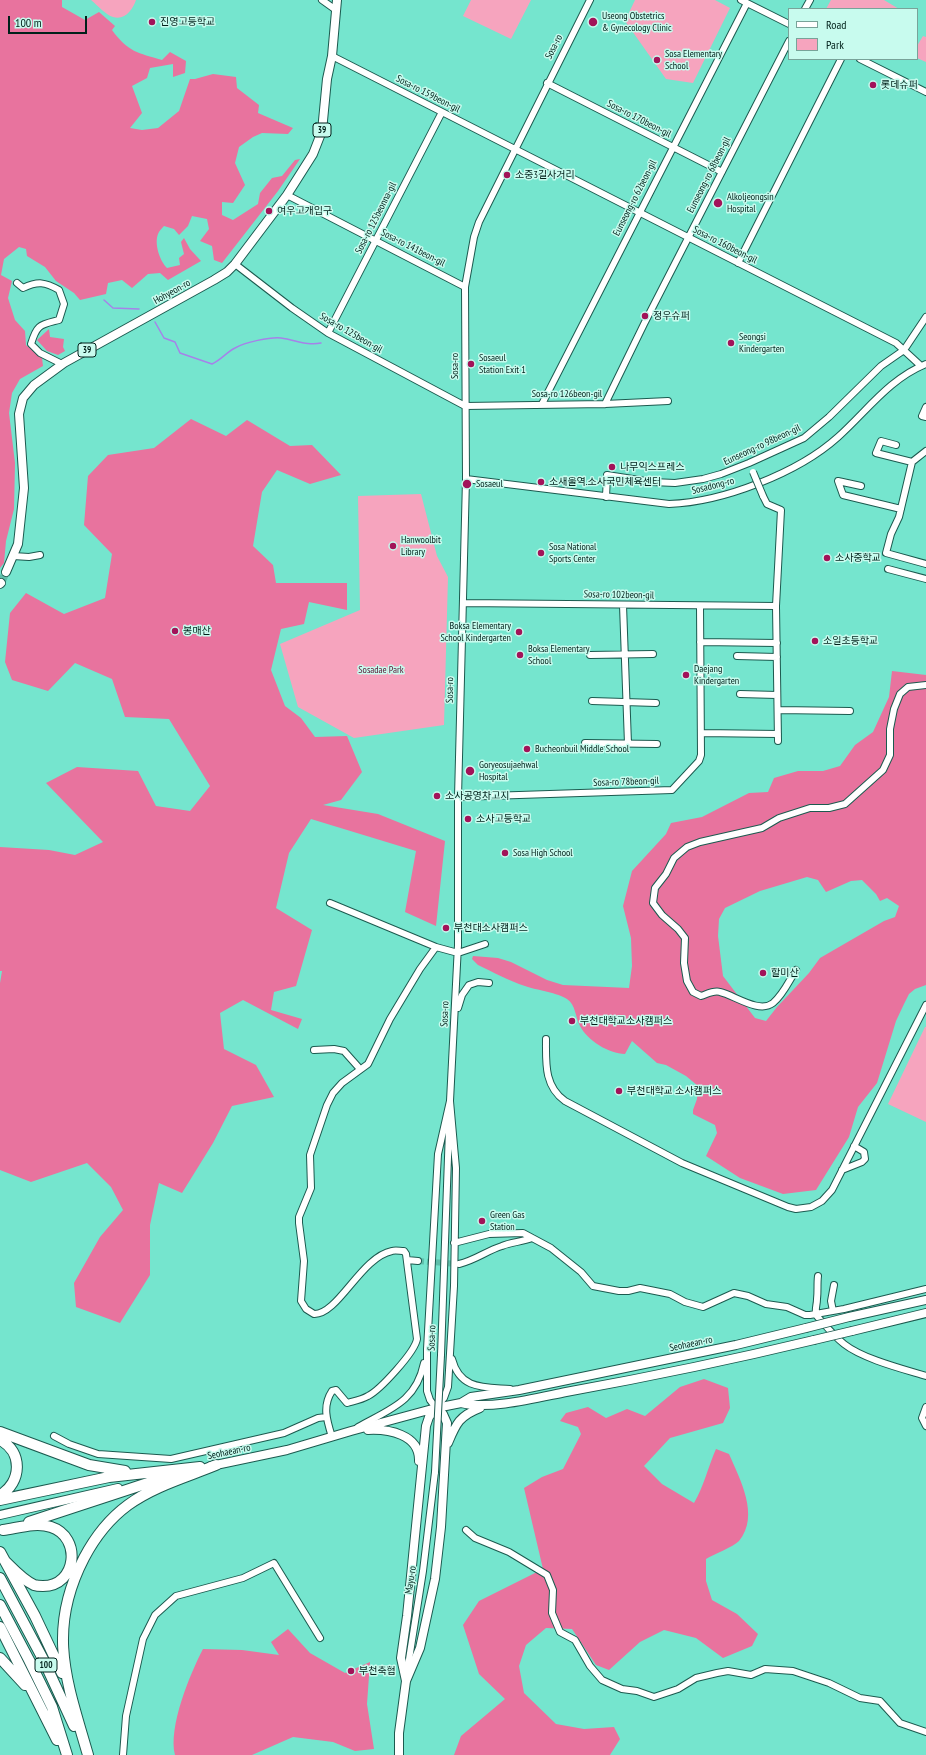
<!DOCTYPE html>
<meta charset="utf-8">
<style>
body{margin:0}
#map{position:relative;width:926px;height:1755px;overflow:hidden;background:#75e5ce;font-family:"PT Sans Narrow",sans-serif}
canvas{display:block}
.legend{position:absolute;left:788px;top:8px;width:130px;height:52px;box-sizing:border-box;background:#c8fbee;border:1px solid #78a399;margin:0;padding:5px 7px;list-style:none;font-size:12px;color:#00201a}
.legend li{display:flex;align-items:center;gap:8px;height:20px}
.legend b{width:20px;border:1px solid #78a399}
.scale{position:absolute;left:8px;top:16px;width:79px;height:18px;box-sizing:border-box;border:2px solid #00201a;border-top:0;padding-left:5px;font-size:12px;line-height:14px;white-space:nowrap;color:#00201a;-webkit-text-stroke:3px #c8fbee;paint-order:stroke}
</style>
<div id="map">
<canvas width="926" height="1755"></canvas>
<ul class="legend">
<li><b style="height:5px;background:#fff"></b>Road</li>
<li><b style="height:11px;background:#f6a4be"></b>Park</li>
</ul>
<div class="scale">100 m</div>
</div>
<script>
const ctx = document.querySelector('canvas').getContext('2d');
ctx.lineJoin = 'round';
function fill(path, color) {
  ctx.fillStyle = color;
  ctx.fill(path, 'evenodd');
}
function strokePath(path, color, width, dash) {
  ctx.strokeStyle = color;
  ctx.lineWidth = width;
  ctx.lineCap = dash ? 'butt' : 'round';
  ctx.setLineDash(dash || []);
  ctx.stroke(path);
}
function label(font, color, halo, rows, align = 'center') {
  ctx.font = font + ' "PT Sans Narrow","Noto Sans KR",sans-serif';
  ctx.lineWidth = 3;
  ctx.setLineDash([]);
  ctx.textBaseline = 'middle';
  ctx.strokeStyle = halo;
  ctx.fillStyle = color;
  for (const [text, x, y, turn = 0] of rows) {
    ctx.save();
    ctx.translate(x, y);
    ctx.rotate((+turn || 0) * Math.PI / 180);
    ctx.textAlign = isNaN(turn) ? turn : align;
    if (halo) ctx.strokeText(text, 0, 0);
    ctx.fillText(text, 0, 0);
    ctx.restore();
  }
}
fill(new Path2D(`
 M91,0H136C133,9 125,21 113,17C106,15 97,5 91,0Z
 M471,0H531L511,39L463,16Z
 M635,0H715L730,8L693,83L666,79L625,21Z
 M831,0H884L899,9H826Z
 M923,36L926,37V62L917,58V46Z
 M421,494L437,556L448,577L444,725L354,738L298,707L280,644L360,610L358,496Z
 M925,1027H926V1122L888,1104Z`), '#f6a4be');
fill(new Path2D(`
 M0,0H62V7L85,20L99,12L115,26L112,30C128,52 138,53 162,60L170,52L186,61L185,73L173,77V64L150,68L147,78L132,86L142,113L130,128L142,130L158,128L179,111L190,79H195L213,74L236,77L237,88L259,105L258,113L293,128L288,134L262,133L253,137L239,147L235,163L245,185L233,203L222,202V215L233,220L258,204L260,193L272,178L282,176L295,160L300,159L278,191L222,263L214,260L212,246L200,241L209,229L207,219L192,216L188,226L179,235L174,229L164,226C162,228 159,231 158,234C154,244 160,261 167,268L180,265L179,258L184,254L181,242L184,238L190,249L201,261L168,280L160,273L148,274L132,288L122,280L108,283L106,294L80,300L74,293L56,281L45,267L27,256L26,249L19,247L4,259L1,275L12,281L8,298L15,320L25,331L26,345L42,358L43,366L20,379L12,393L9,413L15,463L14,509L6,541L4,563L0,568Z
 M49,329L50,337L64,339L63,347L65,351L58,355L47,351L37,340Z
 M191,419L226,436L247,420L290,446L312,445L341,475L310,484L277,470L262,492L253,546L273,565L276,583H347V610L309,602L304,624L281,629L271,670L285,706L301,718L315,737L347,736L362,772L341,800L323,805L378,814L445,841L436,926L405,912L416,851L311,819L289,853L276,908L312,930L296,986L274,992L271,1010L302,1019L298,1029L243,1000L220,1013L224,1049L256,1065L274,1097L232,1106L213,1143L182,1193L159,1183L150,1225V1275L120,1323L76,1307L74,1283L100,1237L123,1210L111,1187L87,1163L31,1182L0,1170V983L2,971H0V847L49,850L75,855L103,842L46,783L77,767L138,771L156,806L190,811L210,786L169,719L125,717L112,679L75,663L48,691L12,680L5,662L10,613L26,593L64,614L105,598L112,554L84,525L88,476L108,455L154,448Z
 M892,671L926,675V985L915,989L909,994L904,1004L896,1021L877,1083L858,1107L849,1137L816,1190L783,1194L740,1178L706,1156L717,1133L715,1125L693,1114V1110L697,1099L698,1086L686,1076L666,1065L657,1063L632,1041L625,1054C609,1054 587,1040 580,1026C575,1017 576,1005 567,999C559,993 536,990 525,986C509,981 493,972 478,965L472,959L473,956L498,958L511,962L547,980L563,985L629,988L632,966L631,938L623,906L632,871L666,834L671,823L702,817L749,793L768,792L774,778L798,771H823L840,766L855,745L873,732L889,697ZM807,877L818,880L826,892L851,881L862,880L876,894L880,901L887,898L899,906L895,917L884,921L820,958L809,973L777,1007L766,1021L755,1018L723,976L718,936L719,919L725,908L760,891Z
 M704,1379L728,1388L730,1408L723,1423L670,1438L644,1466L662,1484L694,1503C704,1486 708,1467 716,1449L729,1454C740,1479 760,1516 739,1541C733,1547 714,1554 706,1559V1581L712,1600L737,1614L758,1634L752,1646L723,1658L696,1638L664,1630L640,1642L609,1670L596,1665L572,1629L546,1628L526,1645L519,1666L524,1693L556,1724L584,1729L614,1727L620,1739L610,1755H454L461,1736L505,1699L479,1674L463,1625L479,1601L543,1569L524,1488L542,1477L563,1469L581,1434L578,1427L560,1421L566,1413L588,1407L606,1418L627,1409L645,1416L680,1387Z
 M288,1629L310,1653L345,1673L370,1662L367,1704L374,1749L355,1751L333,1742L293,1737L252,1755H175C168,1727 190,1674 203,1649L242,1650L279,1655L271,1642Z`), '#e8739e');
strokePath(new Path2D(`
 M104,300L113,308L139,309
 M155,322L164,338L175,342L180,353L212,364C221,360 228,351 235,348C245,342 270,337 281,338C296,340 307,346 321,343`), '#a682e9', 1.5);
strokePath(new Path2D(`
 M418,1261L459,1264`), '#5ebeaa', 6, [6, 3]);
strokePath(new Path2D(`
 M1,583L6,572`), '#5ebeaa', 8, [8, 4]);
const minor = new Path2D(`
 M322,0L336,10
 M741,0L789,24
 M805,9L810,0
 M332,56L896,343L921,366
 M860,59L926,92
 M547,83L722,172
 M287,195L465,287
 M738,263L841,59
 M235,264L292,308L328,333L465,406L605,404L668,401
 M17,283L23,288C38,281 45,282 59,290L64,304L59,320C40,325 37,324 31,344L40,353L62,364
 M328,333L442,112
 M542,404L747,3
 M605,404L644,324L789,41
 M926,407L922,416L926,417
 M896,445L881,441L876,453L912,462
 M926,451L912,462L899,517L891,534L886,553L926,564
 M466,479L669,504C723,502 798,473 838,437C867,411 889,379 926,364
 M861,486L838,481L843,495L901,509
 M763,496L767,504L781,510L776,606L778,741
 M606,497L607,475L652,482L675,483L703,479L721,474L749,463L804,438L829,417L881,366L904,350L926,317
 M13,556L29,557L40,555
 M888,569L926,579
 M463,603L776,606
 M623,605L628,744
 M700,642L777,643
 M590,655L653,654
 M737,656L777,657
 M740,694L777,695
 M592,701L656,703
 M778,710L850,711
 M701,733L778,734
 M585,743L657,744
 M458,797L672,790L699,761L701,755L700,606
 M330,903L436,947L458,953L485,944
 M796,970C789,981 783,995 773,1003C759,1014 734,995 720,992C714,990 707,994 701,996L693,992L687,981L684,963L685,938L678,929L662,915L653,903L655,888L666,874L674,858L687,847L700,842L762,828L779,818L810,808H829L845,804L883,770L890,755V729L894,709L900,694L908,687L926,685
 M458,1008L462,995L469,985L478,982L489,983
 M546,1039C546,1063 544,1086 565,1101L682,1163L788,1207L796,1209L811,1207L822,1201L832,1190L926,1005
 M314,1050L334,1049L344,1051L360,1069
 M450,1101L456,1168L454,1286L448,1387L444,1398L436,1408L430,1400L427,1391V1349L438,1154Z
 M842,1170L862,1162L865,1159L864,1152L854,1146
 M454,1243L489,1234L523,1233L551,1248L581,1272L593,1286L619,1291H628L640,1288L670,1294L685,1302L703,1307L734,1293L748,1296L766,1304L787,1307L805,1315H810L844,1309L926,1289
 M407,1260L418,1261
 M459,1264C476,1260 486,1251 502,1246C511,1242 522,1242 532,1238
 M818,1276C817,1284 818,1291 817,1299C817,1305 815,1308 816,1315C825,1325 834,1336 844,1344C863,1359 903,1369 926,1376
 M833,1311L831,1301L834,1285
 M441,1355L450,1101L458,945V797L466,479L465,287L474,237L479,222L590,0
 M452,1359C460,1390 484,1387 510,1389
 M926,1407L922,1418L926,1426
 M358,1427C390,1409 416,1402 424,1363
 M54,1436L69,1444L98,1454L171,1459L284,1433L318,1418L326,1417
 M332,1437C327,1421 322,1406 332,1391L336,1390L347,1403C354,1401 361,1400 368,1396C380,1390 415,1352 417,1339L406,1254L404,1251C400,1251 395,1250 392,1251C361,1257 338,1315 314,1314L306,1309L301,1301L304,1261L299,1223V1217L311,1188L310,1155L327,1105L333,1093L342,1083L368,1064L390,1019L420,969L436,947
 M466,1530L475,1538L509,1552L547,1575L553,1590L552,1613L560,1632L575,1640L590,1666L602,1680L622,1689L637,1691L654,1697L678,1689L696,1678L717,1673L728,1671L751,1675L765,1669L793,1671L829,1683L860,1698L880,1701L900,1723L926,1732
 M407,1672L423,1571L435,1472
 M123,1755L126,1716L143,1639L155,1615L176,1596L243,1578L274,1563L320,1638`);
const major = new Path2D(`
 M6,572L18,544L24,488L19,414L23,398L34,385L64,363L214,280L227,272L235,264L287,195L313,154L322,131L327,79L332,56L337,0
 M0,584L1,583
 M849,1317L926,1300
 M852,1331L926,1313
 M461,1403C490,1410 536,1398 566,1392C649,1377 731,1360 814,1340
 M368,1430C388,1429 420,1434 419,1461
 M448,1443C456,1424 459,1416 480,1408
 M211,1466L287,1450L351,1431L436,1408L461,1403L471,1397L519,1390L736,1345L806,1328
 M151,1481L186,1472
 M0,1515L118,1488
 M406,1681L401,1658L407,1616L426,1426L429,1417L436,1408
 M399,1755V1733L406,1681L420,1648L435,1579L441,1527L447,1423L443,1414L436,1408`);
const highway = new Path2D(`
 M0,1432L89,1465L125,1471
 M0,1440C23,1451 22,1483 0,1495
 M0,1500L109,1477L200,1467
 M29,1522L157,1480
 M3,1530C18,1528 36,1522 51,1527C82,1537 77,1586 43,1586C40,1586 37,1586 34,1585C23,1580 14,1570 6,1562
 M0,1552L35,1616L62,1673
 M0,1578L44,1661L74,1726
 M0,1605L29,1660L52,1707L67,1755
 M0,1627L57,1740
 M0,1658L25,1685
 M88,1755C67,1682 46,1631 84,1558C95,1537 109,1519 128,1505C154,1486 187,1477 216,1465`);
strokePath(minor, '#1c5a4f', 8);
strokePath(major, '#1c5a4f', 10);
strokePath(highway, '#1c5a4f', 12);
strokePath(minor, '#fff', 6);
strokePath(major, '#fff', 8);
strokePath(highway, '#fff', 10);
const minorBridge = new Path2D(`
 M753,472L763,496
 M435,1472L441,1355`);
const majorBridge = new Path2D(`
 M806,1328L849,1317
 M814,1340L852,1331`);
strokePath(minorBridge, '#1c5a4f', 8, []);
strokePath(majorBridge, '#1c5a4f', 10, []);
strokePath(minorBridge, '#fff', 6);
strokePath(majorBridge, '#fff', 8);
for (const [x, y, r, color] of [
 [152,22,4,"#a21359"],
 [593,22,5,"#a21359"],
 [657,60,4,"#a21359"],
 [873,85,4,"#a21359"],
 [507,175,4,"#a21359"],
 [718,203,5,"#a21359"],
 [269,211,4,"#a21359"],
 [645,316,4,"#a21359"],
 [731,343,4,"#a21359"],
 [471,364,4,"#a21359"],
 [612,467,4,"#a21359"],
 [541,482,4,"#a21359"],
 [467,484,5,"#a21359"],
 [393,546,4,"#a21359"],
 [541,553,4,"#a21359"],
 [827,558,4,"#a21359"],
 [175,631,4,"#a21359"],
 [519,632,4,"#a21359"],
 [815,641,4,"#a21359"],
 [520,655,4,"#a21359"],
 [686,675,4,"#a21359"],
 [527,749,4,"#a21359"],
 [470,771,5,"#a21359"],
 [437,796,4,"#a21359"],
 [468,819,4,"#a21359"],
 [505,853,4,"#a21359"],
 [446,928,4,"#a21359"],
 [763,973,4,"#a21359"],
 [572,1021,4,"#a21359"],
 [619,1091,4,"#a21359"],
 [482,1221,4,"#a21359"],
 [351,1671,4,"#a21359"]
]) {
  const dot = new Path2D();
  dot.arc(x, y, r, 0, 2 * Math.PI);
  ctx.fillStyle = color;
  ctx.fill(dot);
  strokePath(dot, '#c8fbee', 1.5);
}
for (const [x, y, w] of [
 [322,130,18],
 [87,350,18],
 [46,1665,22]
]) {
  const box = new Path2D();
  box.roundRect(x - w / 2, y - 7, w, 14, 3);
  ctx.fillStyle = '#c8fbee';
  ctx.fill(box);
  strokePath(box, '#00201a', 1);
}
label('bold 9px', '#00201a', null, [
 ["39",322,130],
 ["39",87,350],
 ["100",46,1665]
]);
label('10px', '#00201a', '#c8fbee', [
 ["Useong Obstetrics",602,16],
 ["& Gynecology Clinic",602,28],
 ["진영고등학교",160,22],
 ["Sosa Elementary",665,54],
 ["School",665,66],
 ["롯데슈퍼",881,85],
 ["소중3길사거리",515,175],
 ["Alkoljeongsin",727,197],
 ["Hospital",727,209],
 ["여우고개입구",277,211],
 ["정우슈퍼",653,316],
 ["Seongsi",739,337],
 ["Kindergarten",739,349],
 ["Sosaeul",479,358],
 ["Station Exit 1",479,370],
 ["나무익스프레스",620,467],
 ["소새울역.소사국민체육센터",549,482],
 ["Sosaeul",476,484],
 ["Hanwoolbit",401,540],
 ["Library",401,552],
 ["Sosa National",549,547],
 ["Sports Center",549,559],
 ["소사중학교",835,558],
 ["Boksa Elementary",511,626,"right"],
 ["School Kindergarten",511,638,"right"],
 ["봉매산",183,631],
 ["소일초등학교",823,641],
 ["Boksa Elementary",528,649],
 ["School",528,661],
 ["Daejang",694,669],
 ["Kindergarten",694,681],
 ["Bucheonbuil Middle School",535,749],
 ["Goryeosujaehwal",479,765],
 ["Hospital",479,777],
 ["소사공영차고지",445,796],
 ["소사고등학교",476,819],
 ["Sosa High School",513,853],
 ["부천대소사캠퍼스",454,928],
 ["할미산",771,973],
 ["부천대학교소사캠퍼스",580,1021],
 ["부천대학교 소사캠퍼스",627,1091],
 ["Green Gas",490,1215],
 ["Station",490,1227],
 ["부천축협",359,1671]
], 'left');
label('10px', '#00201a', '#c8fbee', [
 ["Sosa-ro",554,47,-63],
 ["Sosa-ro 159beon-gil",428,94,27],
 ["Sosa-ro 170beon-gil",639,119,27],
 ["Eunseong-ro 68beon-gil",709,175,-63],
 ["Eunseong-ro 62beon-gil",635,198,-63],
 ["Sosa-ro 125beonna-gil",376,218,-63],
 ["Sosa-ro 160beon-gil",725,245,27],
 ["Sosa-ro 141beon-gil",413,248,27],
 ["Hohyeon-ro",172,292,-29],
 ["Sosa-ro 125beon-gil",351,333,30],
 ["Sosa-ro",455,366,-90],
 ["Sosa-ro 126beon-gil",567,394],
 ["Eunseong-ro 98beon-gil",762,445,-25],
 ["Sosadong-ro",713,486,-14],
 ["Sosa-ro 102beon-gil",619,595,1],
 ["Sosa-ro",450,690,-89],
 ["Sosa-ro 78beon-gil",626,782,-2],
 ["Sosa-ro",445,1014,-87],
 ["Sosa-ro",432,1338,-88],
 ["Seohaean-ro",691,1344,-12],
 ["Seohaean-ro",229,1452,-12],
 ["Mayu-ro",411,1580,-81]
]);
label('10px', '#5b1132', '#c8fbee', [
 ["Sosadae Park",381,670]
]);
</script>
